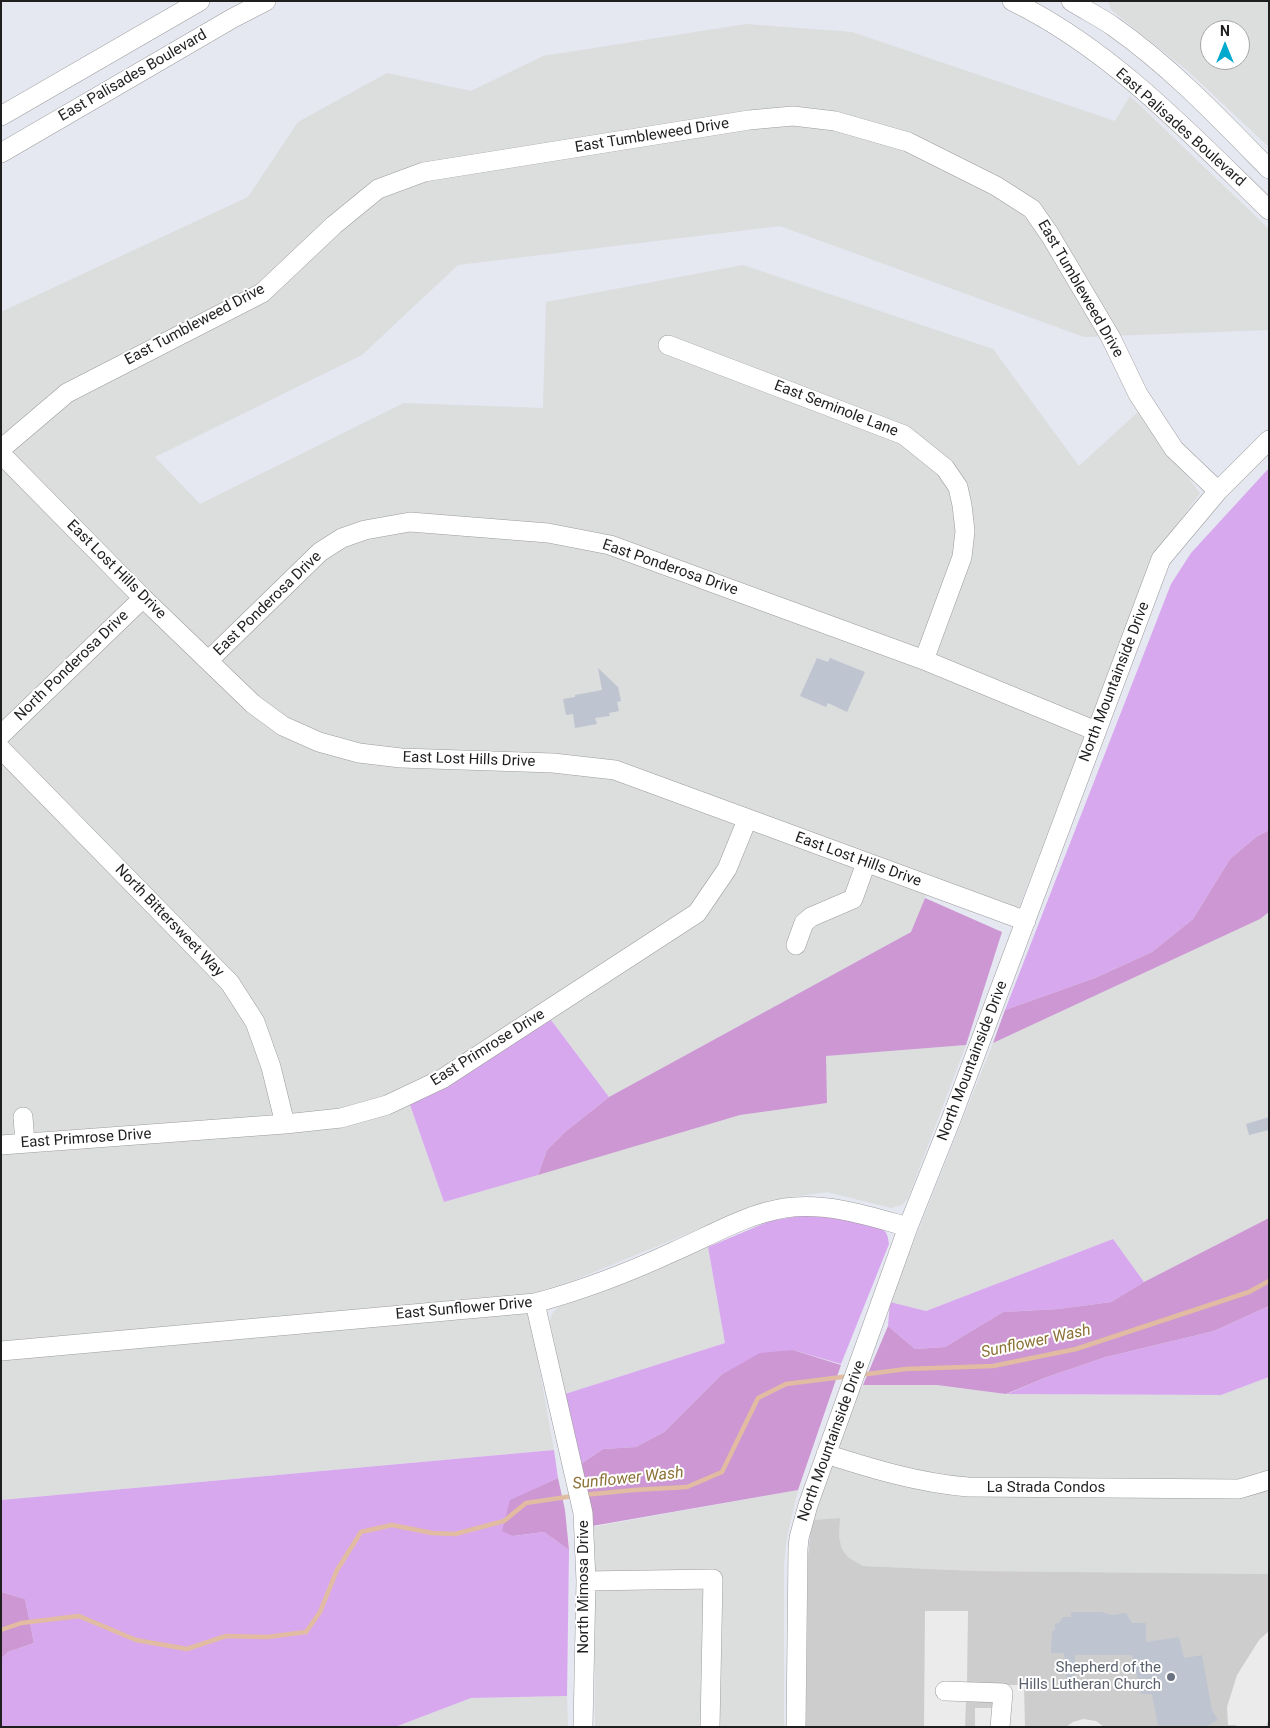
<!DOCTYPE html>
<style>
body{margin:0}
#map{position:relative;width:1270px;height:1728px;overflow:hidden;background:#e5e7f1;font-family:Roboto,sans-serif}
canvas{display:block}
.frame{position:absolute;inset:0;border:2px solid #1f1f1f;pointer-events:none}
.north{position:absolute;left:1200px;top:20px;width:50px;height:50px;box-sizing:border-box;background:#fff;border:1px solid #a5a5a5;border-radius:50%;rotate:0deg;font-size:14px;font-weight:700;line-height:20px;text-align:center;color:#1f1f1f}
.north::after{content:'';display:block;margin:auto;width:18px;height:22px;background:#00a9ce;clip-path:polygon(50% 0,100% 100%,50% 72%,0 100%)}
</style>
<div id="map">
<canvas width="1270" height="1728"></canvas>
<div class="frame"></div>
<div class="north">N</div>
</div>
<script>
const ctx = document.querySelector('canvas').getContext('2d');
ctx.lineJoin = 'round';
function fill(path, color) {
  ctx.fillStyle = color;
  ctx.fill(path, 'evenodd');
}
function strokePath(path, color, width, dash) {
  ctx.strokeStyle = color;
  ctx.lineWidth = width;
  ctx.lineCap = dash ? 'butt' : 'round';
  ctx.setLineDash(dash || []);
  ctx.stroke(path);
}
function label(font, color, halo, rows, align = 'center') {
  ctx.font = font + ' Roboto,sans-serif';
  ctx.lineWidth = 4;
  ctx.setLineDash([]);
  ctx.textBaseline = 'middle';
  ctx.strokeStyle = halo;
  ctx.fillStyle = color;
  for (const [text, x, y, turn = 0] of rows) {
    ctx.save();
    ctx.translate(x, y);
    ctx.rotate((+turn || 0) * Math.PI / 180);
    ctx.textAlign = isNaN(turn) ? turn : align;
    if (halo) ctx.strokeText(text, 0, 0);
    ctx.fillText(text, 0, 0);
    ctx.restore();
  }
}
fill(new Path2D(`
 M1108,1H1269V147L1188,71L1111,10ZM1210,30H1240V60H1210Z
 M746,24L852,32L1115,121L1130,96L1269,229V330L1084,337L780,226L458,265L362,355L155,457L200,504L404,403L543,408L546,302L743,265L993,349L1079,466L1138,412L1200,493L1165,541L1148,569L1018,910L933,878L911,932L609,1097L551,1020L410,1105L444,1202L740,1115L827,1103L825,1056L966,1045L908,1198L902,1205L891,1208L827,1192L770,1200L572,1281L526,1295L554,1450L1,1500V312L248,197L298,122L387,73L471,91L543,56Z
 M1269,912V1218L1144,1282L1113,1239L926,1311L890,1302L993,1043L1260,919Z
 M708,1247L725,1343L565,1394L550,1321L552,1314L558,1307L600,1293Z
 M1269,1377V1574L976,1571L863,1566L848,1557L842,1549L839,1537L840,1518L812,1520L851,1404L863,1385H937L1007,1394L1221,1395Z
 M798,1490L787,1537L784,1563V1727H595L594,1549L592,1527Z
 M567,1696L568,1727H395L471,1698Z`), '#dcdddd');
fill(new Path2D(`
 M840,1518L839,1537L842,1549L848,1557L863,1566L976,1571L1269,1574V1727H806L808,1555L812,1520Z`), '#cdcdcd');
fill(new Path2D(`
 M1269,468V830L1256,837L1230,859L1193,919L1152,952L1095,978L1005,1010L1171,584L1191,553Z
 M551,1020L609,1097L565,1132L547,1150L538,1175L444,1202L410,1105Z
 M824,1215C841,1218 869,1220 883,1230C888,1233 888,1238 889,1244L841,1364L793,1350L721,1375L664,1432L636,1447L603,1449L581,1464L565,1394L725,1343L708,1247L770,1221L800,1216Z
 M1113,1239L1144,1282L1111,1302L1060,1309L1003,1312L945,1347L915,1349L888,1326L890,1302L926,1311Z
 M1269,1306V1377L1221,1395L1007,1394L1047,1377L1106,1357L1214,1331Z
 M554,1450L558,1478L511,1500L513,1536L544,1532L569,1550L567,1696L471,1698L395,1727H1V1659L8,1652L34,1643L25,1599L1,1592V1500Z`), '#d8a8ee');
fill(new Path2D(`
 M1269,830V912L1260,919L993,1043L1005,1010L1095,978L1152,952L1193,919L1230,859L1256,837Z
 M925,898L1002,932L966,1045L826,1056L827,1103L740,1115L538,1175L547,1150L565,1132L609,1097L911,932Z
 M1269,1218V1306L1214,1331L1106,1357L1047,1377L1006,1394L937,1385H863L888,1326L915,1349L945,1347L1003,1312L1059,1309L1111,1302L1144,1282Z
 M793,1350L841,1365L798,1490L592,1526L581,1464L603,1449L636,1447L664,1432L721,1375L760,1353Z
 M558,1478L565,1510L569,1550L544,1532L513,1536L502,1531L510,1500Z
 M1,1592L25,1599L34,1643L8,1652L1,1659Z`), '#cc97d2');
fill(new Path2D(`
 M925,1611H968L967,1685H1024L1025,1727H975V1708H991L993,1707V1703L992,1701H966L965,1727H924Z
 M1269,1631V1717L1266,1727H1237L1236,1725H1228L1227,1707L1237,1675L1259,1640Z
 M1083,1719L1096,1721L1104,1727H1066L1073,1722Z`), '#ebebeb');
strokePath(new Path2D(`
 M860,1375L906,1369L993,1366L1076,1349L1249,1292L1269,1281
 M583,1495L634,1490L687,1487L722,1472L758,1398L786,1384L850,1376
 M1,1630L21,1623L79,1616L136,1640L187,1649L226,1636L267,1637L306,1632L320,1612L337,1570L361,1532L392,1525L432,1533L455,1534L504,1521L526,1503L573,1496`), '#e1bca2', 4.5);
fill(new Path2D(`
 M817,658L828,662L830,658L865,672L847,712L828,703L826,707L800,696Z
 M598,668L618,687L621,701L617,702L619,711L609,713L610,716L595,718L597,724L575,728L573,714L566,715L563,699L575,697V695L602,690Z
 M1269,1117V1130L1249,1135L1246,1124Z
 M1071,1612H1101L1112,1615L1126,1613L1132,1623H1146V1642L1179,1637L1184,1658L1202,1655L1212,1710L1218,1720L1205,1727H1158L1152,1694H1141L1132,1655H1075V1683H1067L1064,1653H1051L1052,1631L1055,1630V1623H1059L1063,1617H1071Z`), '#bec5d1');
const minor = new Path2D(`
 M1012,1C1111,49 1191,134 1269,210
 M1071,1C1085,10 1100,17 1114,27C1171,67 1220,119 1269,169
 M1,116L200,1
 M1,153L233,18L266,1
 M668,345L904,435L945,468L958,487L962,505L965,531L962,557L924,660
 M1,449L67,393L262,293L334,225L378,189L424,172L749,120L793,116L835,121L908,142L996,186L1032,209L1050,235L1111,338L1138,394L1174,449L1218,491
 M1,454L143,598L253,704L283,726L319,742L359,753L401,758L553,763L615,770L1026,921
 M209,660L320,552L342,538L365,530L410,522L548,533L610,545L924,660L1096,731
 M1,735L143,598
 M1,749L230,983L255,1022L271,1067L285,1124
 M796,945L804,923L811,917L853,899L866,863
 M23,1117L25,1143
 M1,1145L285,1124L341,1118L387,1105L442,1079L697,913L727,869L747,820
 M535,1303L583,1513L586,1581L583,1727
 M1,1351L535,1303C583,1290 630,1272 675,1251C710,1236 746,1214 785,1208C827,1202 869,1216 908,1227
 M826,1454C873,1469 919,1483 968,1487L1239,1489L1269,1480
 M586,1581L713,1579L710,1727
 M945,1691L1003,1693L1000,1727
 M796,1727L798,1549L799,1538L808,1505L908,1227L952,1117L1161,559L1218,491L1269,440`);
strokePath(minor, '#9c9c9c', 20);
strokePath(minor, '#fff', 19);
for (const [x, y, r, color] of [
 [1171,1677,5,"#6b7280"]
]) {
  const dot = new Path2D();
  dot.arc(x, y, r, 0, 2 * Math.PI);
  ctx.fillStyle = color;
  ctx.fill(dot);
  strokePath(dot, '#fff', 2);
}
label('15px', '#1f1f1f', '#fff', [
 ["East Palisades Boulevard",133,76,-30],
 ["East Palisades Boulevard",1180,128,42],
 ["East Tumbleweed Drive",652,136,-9],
 ["East Tumbleweed Drive",1080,289,60],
 ["East Tumbleweed Drive",195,325,-28],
 ["East Seminole Lane",836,409,21],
 ["East Ponderosa Drive",670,568,19],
 ["East Lost Hills Drive",116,570,45],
 ["East Ponderosa Drive",268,604,-44],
 ["North Ponderosa Drive",72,666,-44],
 ["North Mountainside Drive",1115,682,-69],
 ["East Lost Hills Drive",469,760,2],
 ["East Lost Hills Drive",858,860,20],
 ["North Bittersweet Way",169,921,46],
 ["East Primrose Drive",488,1048,-32],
 ["North Mountainside Drive",973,1061,-69],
 ["East Primrose Drive",86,1139,-4],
 ["East Sunflower Drive",464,1309,-5],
 ["North Mountainside Drive",832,1441,-70],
 ["La Strada Condos",1046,1488],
 ["North Mimosa Drive",584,1587,-90]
]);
label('15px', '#5b616d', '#fff', [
 ["Shepherd of the",1161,1668],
 ["Hills Lutheran Church",1161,1685]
], 'right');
label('italic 16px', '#8d7238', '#fff', [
 ["Sunflower Wash",1036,1342,-12],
 ["Sunflower Wash",628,1479,-6]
]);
</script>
